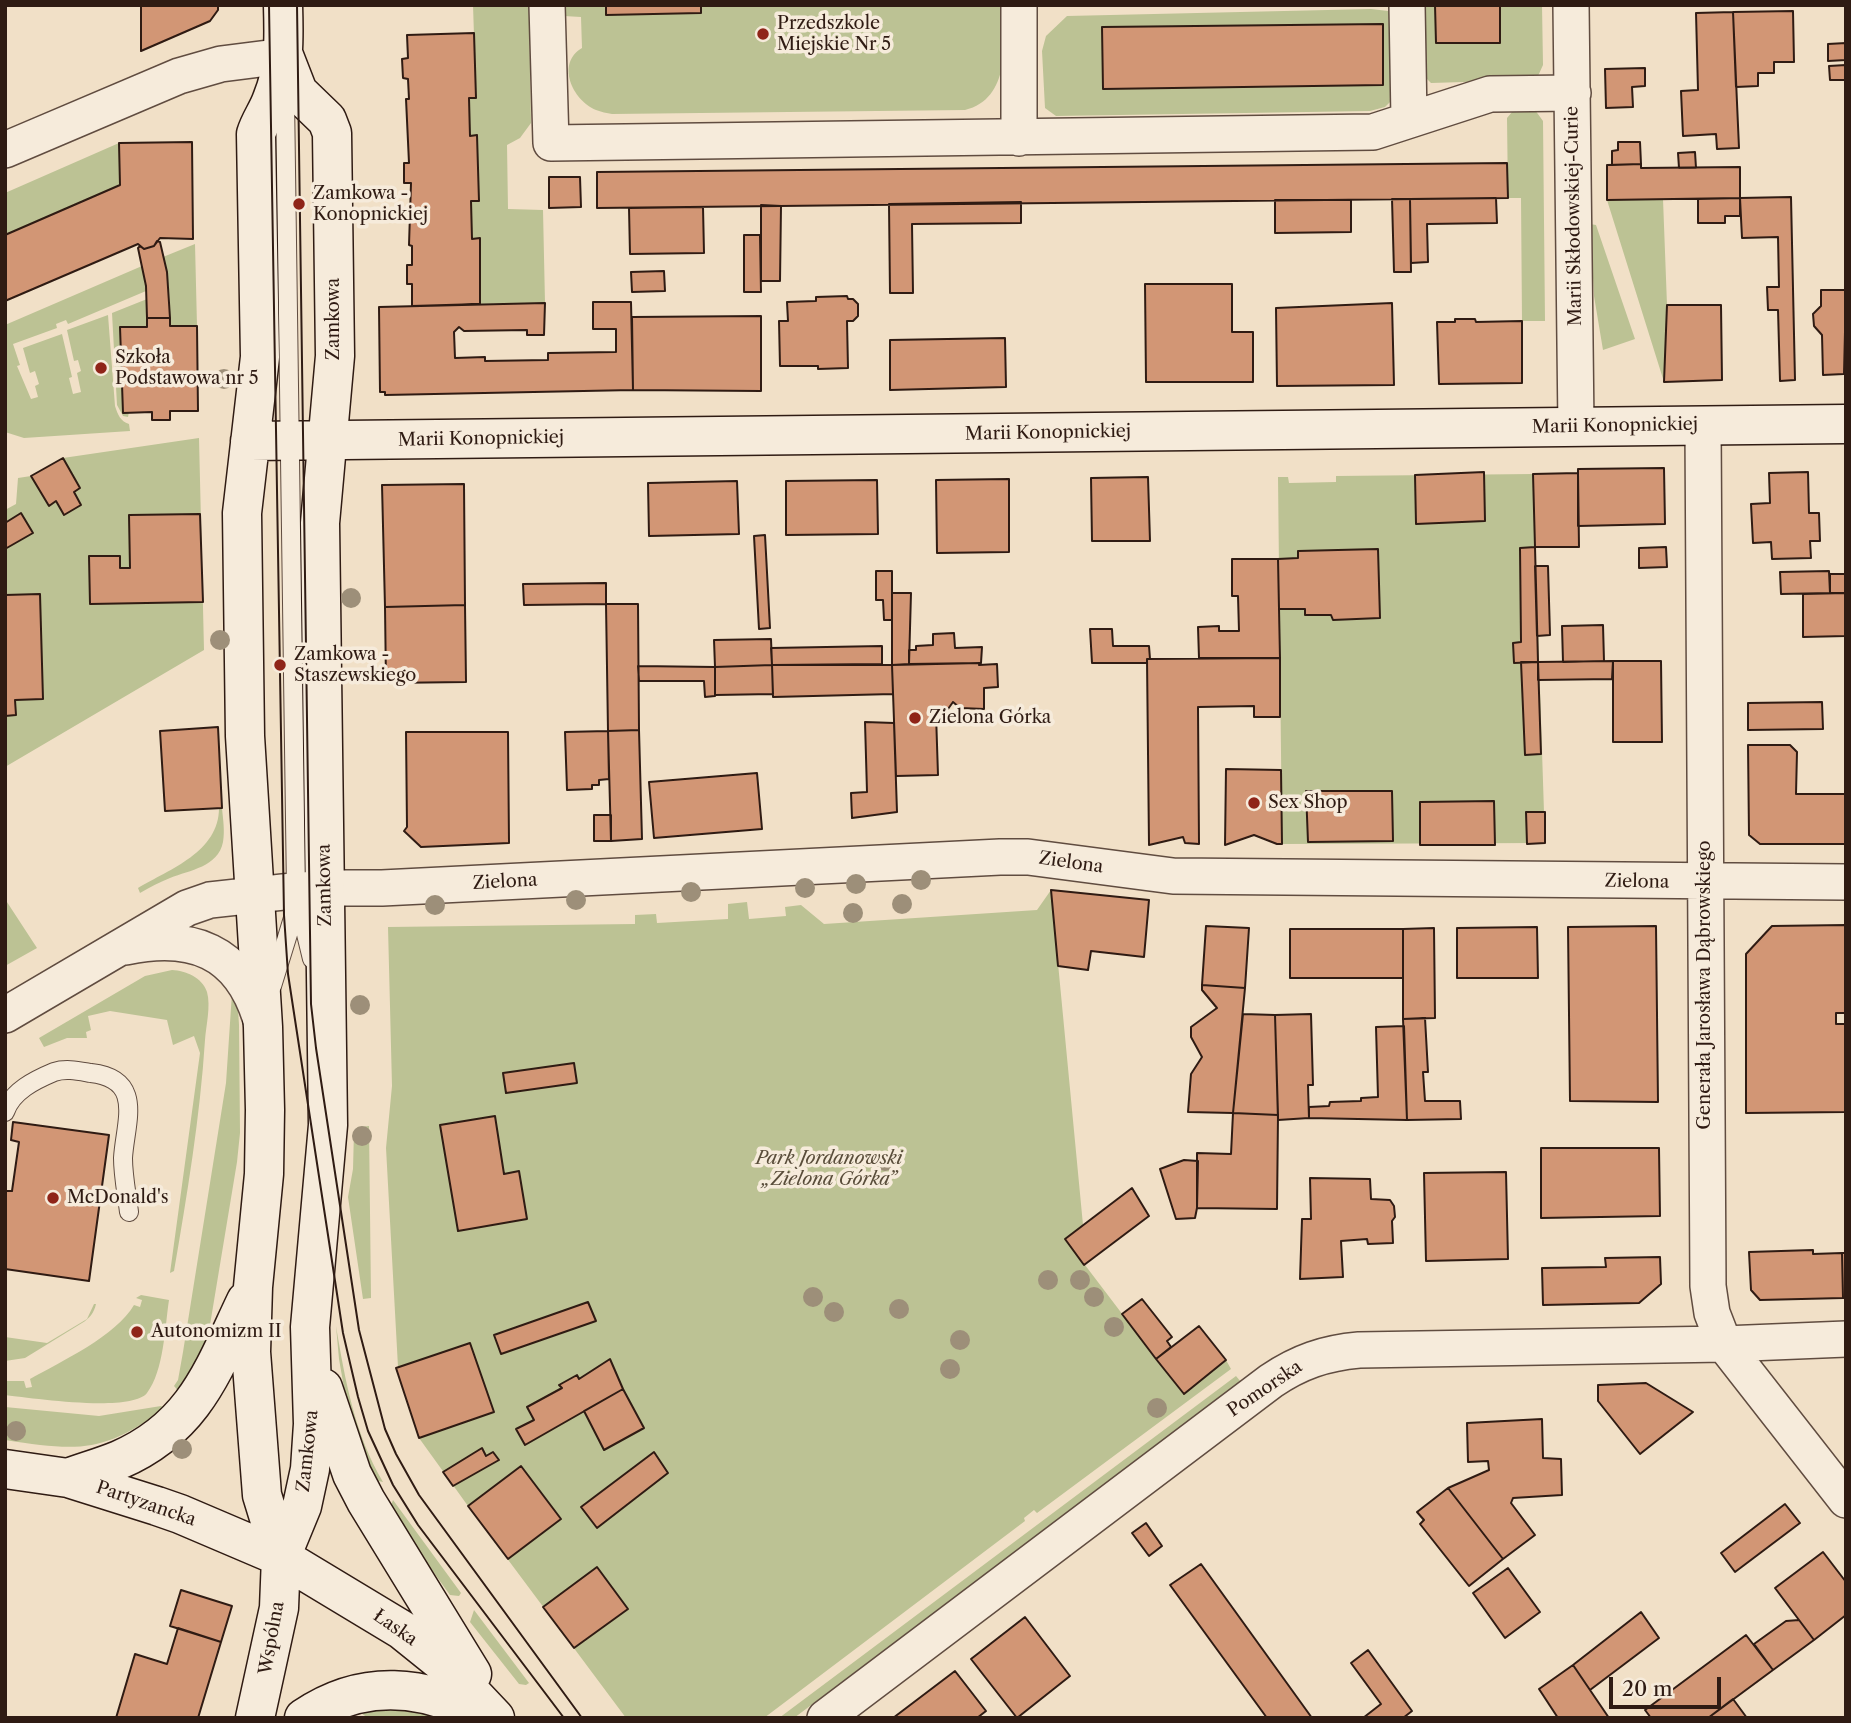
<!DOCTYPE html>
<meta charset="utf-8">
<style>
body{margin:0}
#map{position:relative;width:1851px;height:1723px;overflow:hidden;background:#f1e0c7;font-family:"Libre Caslon Text",serif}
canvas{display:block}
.frame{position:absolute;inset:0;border:7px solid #2f1b13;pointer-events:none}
.scale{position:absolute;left:1609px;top:1677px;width:112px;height:32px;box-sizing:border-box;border:4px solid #2f1b13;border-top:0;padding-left:9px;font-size:21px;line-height:24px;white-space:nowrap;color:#2f1b13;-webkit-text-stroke:5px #f6ebdb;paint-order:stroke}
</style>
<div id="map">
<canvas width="1851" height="1723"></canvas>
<div class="frame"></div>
<div class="scale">20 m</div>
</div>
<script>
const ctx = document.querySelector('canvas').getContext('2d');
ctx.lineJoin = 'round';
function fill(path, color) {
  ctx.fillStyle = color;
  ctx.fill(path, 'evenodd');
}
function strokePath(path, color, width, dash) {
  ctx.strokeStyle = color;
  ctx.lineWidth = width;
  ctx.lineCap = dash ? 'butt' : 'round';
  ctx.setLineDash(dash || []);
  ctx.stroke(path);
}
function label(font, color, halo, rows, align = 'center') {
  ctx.font = font + ' "Libre Caslon Text",serif';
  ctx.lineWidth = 7;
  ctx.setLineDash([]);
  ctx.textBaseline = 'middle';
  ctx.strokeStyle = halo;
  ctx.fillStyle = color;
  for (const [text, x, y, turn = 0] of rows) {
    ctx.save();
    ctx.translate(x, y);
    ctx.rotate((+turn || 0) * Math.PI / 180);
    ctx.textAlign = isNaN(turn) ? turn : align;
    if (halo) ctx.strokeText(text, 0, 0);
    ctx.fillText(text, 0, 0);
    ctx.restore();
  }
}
fill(new Path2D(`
 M473,5H529L531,123L520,138L507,145L508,209L543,210L545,303L480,304V239H472L471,201H478L476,136H470L469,98L476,97Z
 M564,5H1006C1004,42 1011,99 965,110L612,114C607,113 601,112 596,110C572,100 556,63 582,48L581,17L564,16Z
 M1420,5H1542L1543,65L1538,76L1528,80L1431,83L1423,75Z
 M1371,9L1388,11L1393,19L1392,100L1385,107L1370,111L1056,116L1045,108L1042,51L1046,36L1067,16Z
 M1521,109L1535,110L1543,121L1545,321H1522L1521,198H1508L1507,118L1512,112Z
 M119,143L120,185L5,235V193Z
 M1663,199L1667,305L1664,382L1607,200Z
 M1590,224L1596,225L1635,339L1603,350L1594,296Z
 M195,244L197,326H170L169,289L163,257Z
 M142,266L146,291L68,324L66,320L56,324L57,328L13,344L20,365L17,366L31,399L38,397L35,386L39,384L35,371L30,373L23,348L62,334L72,377L69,378L73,394L81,392L77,373L81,371L78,360L74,361L67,330L108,315L115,406C118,415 120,421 129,424L130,431L24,438L5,432V325Z
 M147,299V327L121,328L123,412H129L128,417L123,416L117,405L112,313Z
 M199,438L204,650L5,767V549L33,533L21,514L5,523V510L16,504L18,478L31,476L49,506L56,501L64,515L81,505L74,492L80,487L63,458Z
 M1533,474L1545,843L1282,844L1278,477H1288L1289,483L1336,482V476Z
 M219,808H222C223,819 225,831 223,842C218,867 190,870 170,878C160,882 150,887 140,893L138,888C170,869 219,852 219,808Z
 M1051,890L1083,1225L1066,1240L1183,1394L1226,1360L1231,1369L1037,1513L1034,1510L1024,1518L1025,1521L764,1718H626L468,1506L419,1438L396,1368L398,1367L386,1148L392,1086L388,927L635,924V915L656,914L657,923L728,919V904L747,902L749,919L786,916L785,907L801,905L824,924L1037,910Z
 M5,899L37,948L5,966Z
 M172,970C186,971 202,977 207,992C211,1006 206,1026 205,1040C200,1118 187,1195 174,1271L170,1273L200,1053L194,1036L173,1045L167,1020L110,1011L88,1016L91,1030L86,1032L87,1038H67L44,1047L39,1038L145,976Z
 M232,993L238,1009L239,1025L240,1133L237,1162L207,1343L181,1394L174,1386L178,1380L183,1352L226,1083Z
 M369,1126L371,1298L363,1299L348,1197L353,1169L354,1131L358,1127Z
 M141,1295L169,1300C165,1326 164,1371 147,1393C131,1413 31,1398 5,1395V1381H24L26,1388L32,1387L30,1379C62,1361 116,1336 134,1305L140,1307L142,1300L136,1298Z
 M94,1304H96C94,1313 89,1319 82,1323L25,1358L5,1361V1337L47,1343L87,1319Z
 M336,1326C345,1380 355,1435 383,1482L374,1480L347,1405L339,1359Z
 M1236,1376L1241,1382L794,1718H779Z
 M161,1406L165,1408C103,1454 78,1451 5,1440V1407L99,1416Z
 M393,1500L461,1593L459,1596L450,1595L389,1511Z
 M474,1610L529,1683L526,1685L519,1684L470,1622Z
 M401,1704L444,1718H368L358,1711Z`), '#bcc294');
const building = new Path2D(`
 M141,5H218V10L210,21L141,51Z
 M606,5H701V13L606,15Z
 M1435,5H1500V43H1436Z
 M1793,11L1794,62H1774V73H1758V86L1736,87L1733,12Z
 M1733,12L1739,148L1717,149L1716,134L1683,136L1681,91L1698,90L1696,13Z
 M1383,24V85L1103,89L1102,27Z
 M474,33L476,98H469L470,136L477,135L479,201H471L472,239L480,238V304L412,306V284H407V265H412V246L409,245L411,183H404V163H409L406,99H409L408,79L403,78L402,59L408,58L407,35Z
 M1846,43V60L1828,61V44Z
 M1846,65V80H1830L1829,66Z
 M1645,68V86L1632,87L1633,107L1606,108L1605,69Z
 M192,142L193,239L160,238L154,246L144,249L138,244L5,301V235L120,185L119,143Z
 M1618,142H1640L1641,164L1612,165V151L1618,150Z
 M1695,152L1696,168H1679L1678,153Z
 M1507,163L1508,198L597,208V172Z
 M1641,164V168L1740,167V198L1607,200V165Z
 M549,177H580L581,207L549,208Z
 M1791,197L1795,380L1780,381L1778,310H1768L1767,287H1779L1778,237L1742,238L1740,198Z
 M1496,198L1497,223L1427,224L1428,262L1411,263L1410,199Z
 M1740,198V216H1725V223H1698V199Z
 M1392,199H1410L1411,272H1394Z
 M1275,200H1351V232L1275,233Z
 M1021,202V223L912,224L913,293H890L889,204Z
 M761,205L781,206L780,281H761Z
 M703,207L704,253L630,254L629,208Z
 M744,235H760L761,292H744Z
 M157,241L160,242L167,272L170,318H147L146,286L138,248L140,246L144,249L154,246Z
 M664,271L665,291L632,292L631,272Z
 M1145,284H1232V332H1253V382H1146Z
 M1821,290H1846L1844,374L1823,375L1822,335L1814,326L1813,314L1821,306Z
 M847,296L848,299H853L858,304V316L853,321H847L848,368L818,369V366H780L779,321H788L787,302L816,301V297Z
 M593,302H631L633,390L385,395V392H380L379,307L545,303L544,335H527V330L464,331L459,327L454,332L455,358L485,357V361L548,360V353L616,352V329H593Z
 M1392,303L1394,385L1277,386L1276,308Z
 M1667,305H1721L1722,380L1664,382Z
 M761,316V391L633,390L632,317Z
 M147,318H170V326H197L198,411H170V420H152V412L123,413L120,327H147Z
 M1455,319H1475L1476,322L1522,321V383L1439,384L1437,322H1455Z
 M1005,338L1006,387L890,390V340Z
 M63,458L80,488L74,492L81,505L64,515L56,501L49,506L31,476Z
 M1664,468L1665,524L1578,526V469Z
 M1484,472L1485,521L1416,524L1415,475Z
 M1808,472L1809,513H1819L1820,541H1810L1811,558L1772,559L1771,542L1753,543L1751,504L1770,503L1769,473Z
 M1578,473L1579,547H1535L1533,474Z
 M1148,477L1150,541H1092L1091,478Z
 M1009,479V552L937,553L936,480Z
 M877,480L878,534L786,535V481Z
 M737,481L739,534L649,536L648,483Z
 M464,484L465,605L385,607L382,485Z
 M21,513L33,533L5,549V523Z
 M200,514L203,602L90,604L89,556H120V568H130L129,515Z
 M765,535L770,628L759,629L754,536Z
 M1535,547L1538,662L1514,663L1513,643L1521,642L1520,548Z
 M1666,547L1667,567L1639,568V548Z
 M1378,549L1380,618L1333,620L1331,615H1305V609H1279L1278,559L1298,558V551Z
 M1232,559H1278L1280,658H1199L1198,627L1219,626V631H1239L1238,596H1232Z
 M1535,566H1548L1550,635L1537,636Z
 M876,571H892V620H884L883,600H876Z
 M1829,571L1830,593L1781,594L1780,572Z
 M1830,574H1846V593H1830Z
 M606,583V604L524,605L523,584Z
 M892,593H911L909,664L892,665Z
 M1846,593V636L1803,637V594Z
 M40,594L43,699L15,700L16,715L5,716V595Z
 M606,604H638L639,730L608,731Z
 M465,605L466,682L386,683L385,607Z
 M1603,625L1604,661L1563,662L1562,626Z
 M1090,629H1112L1113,646H1149L1150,659H1147V663H1092Z
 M954,633L955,648L982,647L981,663L909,664V650H916V646L933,645V634Z
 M771,639L772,665L715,667L714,640Z
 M882,646V664L772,665L771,648Z
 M1280,658V717H1254V706L1198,707L1199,844L1185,843L1183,837L1149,845L1147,659Z
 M1613,661H1661L1662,742H1613Z
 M1613,661L1612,679L1538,680V662Z
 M1521,662H1538L1541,754L1525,755Z
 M980,663L979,665L997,664L998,687L984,688V709L960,708L953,702L948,709H940L939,714H936L938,775L896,776L892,665Z
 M772,665L773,694L715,695V667Z
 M772,665H892L893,694L773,697Z
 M638,666L715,667V696L705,697L704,681H639Z
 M1822,702L1823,729L1748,730V703Z
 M865,722L894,723L897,812L852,818L851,793L867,792Z
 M218,727L222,808L165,811L160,731Z
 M639,730L642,839L611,841L608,731Z
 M608,731L609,779L599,780V785H592V789L567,790L565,732Z
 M406,732H508L509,843L421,847L404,831L407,827Z
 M1748,745H1790L1797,752L1796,794H1846V844H1760L1749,835Z
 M1226,769L1281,770L1282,844H1277L1254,835L1225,845Z
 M757,773L762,829L654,838L649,782Z
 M1306,791H1392L1393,841L1308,842Z
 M1494,801L1495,845H1420V802Z
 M1526,812H1545V843L1527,844Z
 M594,815H611V841H594Z
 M1051,890L1149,900L1144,957L1091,951L1088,970L1058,966Z
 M1846,925V1013H1836V1024H1846V1112L1746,1113V954L1772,926Z
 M1206,926L1249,928L1245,988L1202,985Z
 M1656,926L1658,1102L1570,1101L1568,927Z
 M1537,927L1538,978H1457V928Z
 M1434,928L1435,1018L1403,1019V929Z
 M1290,929H1403V978H1290Z
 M1202,985L1245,988L1233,1113L1188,1112L1191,1074L1202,1057L1191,1037V1027L1217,1008L1202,990Z
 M1243,1014L1275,1015L1278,1115L1233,1113Z
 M1311,1014L1313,1085H1308L1309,1118L1278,1120L1275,1015Z
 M1425,1018L1428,1072H1423L1425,1101H1460L1461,1119L1407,1120L1403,1019Z
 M1404,1026L1407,1120L1309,1118V1107L1329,1106L1330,1102L1361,1101V1098L1378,1097L1376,1027Z
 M574,1063L577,1083L506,1093L503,1073Z
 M1233,1113L1278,1115L1277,1209L1197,1208V1153L1231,1154Z
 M495,1116L504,1174L519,1171L527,1219L458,1231L440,1125Z
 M13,1122L109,1135L89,1281L5,1269V1191H12L19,1142L11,1140Z
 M1541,1148H1659L1660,1216L1541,1218Z
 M1184,1160L1198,1161L1197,1208L1195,1218L1176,1219L1160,1169Z
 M1506,1172L1508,1259L1426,1261L1424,1173Z
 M1310,1178L1370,1179L1371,1199L1390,1200L1394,1206L1395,1217L1392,1221L1393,1243L1368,1244L1367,1239L1341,1241L1343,1277L1300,1279L1302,1219H1311Z
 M1132,1188L1149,1216L1084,1265L1065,1239Z
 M1813,1250V1254L1842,1253L1843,1298L1760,1300L1751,1290L1749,1252Z
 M1842,1253H1846V1298H1843Z
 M1660,1257L1661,1284L1639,1303L1543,1305L1542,1268L1606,1267L1605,1258Z
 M1142,1299L1172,1337L1167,1341L1171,1347L1156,1359L1122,1314Z
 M588,1302L596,1321L501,1354L494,1335Z
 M1199,1326L1226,1360L1184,1394L1156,1359Z
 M470,1343L494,1412L419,1438L396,1368Z
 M610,1359L623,1389L525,1445L516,1429L534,1420L527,1407L562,1388L559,1385L577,1375L579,1379Z
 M1646,1383L1693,1412L1640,1454L1598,1401V1385Z
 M623,1389L644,1428L604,1450L584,1411Z
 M1542,1419L1543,1458L1561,1459L1562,1495L1513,1498L1511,1503L1535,1535L1503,1559L1448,1488L1489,1470L1488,1461L1468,1462L1467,1423Z
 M482,1448L486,1456L493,1452L499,1460L453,1486L443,1472Z
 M654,1452L668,1473L597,1528L581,1507Z
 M521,1466L561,1519L508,1559L468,1506Z
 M1448,1488L1503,1559L1469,1586L1420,1524L1424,1520L1417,1512Z
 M1785,1504L1800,1523L1735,1572L1721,1553Z
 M1146,1523L1162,1546L1149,1556L1132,1533Z
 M1823,1552L1846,1582V1615L1814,1640L1775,1588Z
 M1201,1564L1312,1718H1267L1170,1585Z
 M597,1567L628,1609L574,1648L543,1607Z
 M1508,1568L1540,1612L1505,1638L1473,1593Z
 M181,1590L232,1606L221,1642L170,1626Z
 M1641,1612L1659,1638L1590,1690L1573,1665Z
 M1025,1617L1070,1676L1017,1718L971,1659Z
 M1799,1620L1814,1640L1773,1670L1754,1644L1786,1621Z
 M178,1628L221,1642L198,1718H116L135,1654L167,1664Z
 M1746,1635L1773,1670L1708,1718H1651L1645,1710Z
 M1368,1650L1412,1711L1403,1718H1363L1381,1704L1351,1663Z
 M1573,1665L1590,1690L1609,1718H1558L1539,1689Z
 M955,1671L986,1711L977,1718H893Z
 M1733,1699L1747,1718H1708Z`);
fill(building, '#d29675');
strokePath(building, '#2f1b13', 2);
const lane = new Path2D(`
 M298,901L312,959
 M272,986L293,918L296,891L285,97
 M5,1112C12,1091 35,1080 54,1072C66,1068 79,1071 91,1073C145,1079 125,1123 123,1158C123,1176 127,1195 129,1212`);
const street = new Path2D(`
 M547,5L551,143L1373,132L1490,94L1573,93
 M1019,5V138
 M1407,5L1409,119
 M1571,5L1576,427
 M5,150L179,76L221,64L284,56
 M1703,425L1708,1286L1712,1313L1724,1344L1846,1500
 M126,947C192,933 239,951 260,1017
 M5,1015L187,908L210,900L283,892L326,888H382L1000,857H1028L1173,876L1846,882
 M825,1718L1271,1381C1299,1362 1325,1353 1359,1350L1724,1344L1846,1339`);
const secondary = new Path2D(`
 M250,441L1846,424
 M323,1388L352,1474L366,1501L472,1674
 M5,1469L68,1478L157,1506L180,1514L281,1557L402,1630L443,1663L495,1718
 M68,1478C84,1472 102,1467 119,1460C195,1427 213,1370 246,1301
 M281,1557L262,1495L251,1352L253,1287L264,1174L265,1110L263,1027L245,736L242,513L260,357L256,134C260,121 268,111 272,99C285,68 284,38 283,5
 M255,1718L279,1608L281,1557L302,1506L310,1469L313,1424L310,1327L328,1125L320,523L335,356L332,133L327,120L298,92L284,56
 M304,1718C363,1678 425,1684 485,1718`);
strokePath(lane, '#604c40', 20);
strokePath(street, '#604c40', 38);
strokePath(secondary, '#2f1b13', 41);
strokePath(lane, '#f6ebdb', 18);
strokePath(street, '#f6ebdb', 35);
strokePath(secondary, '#f6ebdb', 38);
strokePath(new Path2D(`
 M269,5L284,915L288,974L343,1333L358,1397L368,1431L393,1485L418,1525L564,1718
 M297,5L311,1004L316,1048L359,1330L385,1429L396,1454L419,1495L582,1718`), '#2f1b13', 2);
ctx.fillStyle = '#9d8f79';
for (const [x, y] of [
 [224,379],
 [351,598],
 [220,640],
 [921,880],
 [856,884],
 [805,888],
 [691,892],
 [576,900],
 [902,904],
 [435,905],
 [853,913],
 [360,1005],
 [362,1136],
 [885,1161],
 [1048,1280],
 [1080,1280],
 [813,1297],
 [1094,1297],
 [899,1309],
 [834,1312],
 [1114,1327],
 [960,1340],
 [950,1369],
 [1157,1408],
 [16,1431],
 [182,1449]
]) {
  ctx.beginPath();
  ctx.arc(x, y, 10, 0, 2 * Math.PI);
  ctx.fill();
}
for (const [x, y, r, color] of [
 [763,34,7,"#8f2418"],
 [299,204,7,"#8f2418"],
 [101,368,7,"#8f2418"],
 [280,665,7,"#8f2418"],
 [915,718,7,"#8f2418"],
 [1254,803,7,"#8f2418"],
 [53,1198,7,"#8f2418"],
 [137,1332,7,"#8f2418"]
]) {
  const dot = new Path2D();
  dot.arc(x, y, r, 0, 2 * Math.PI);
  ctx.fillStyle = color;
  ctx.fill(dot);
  strokePath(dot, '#f6ebdb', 2.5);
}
label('18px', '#2f1b13', '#f6ebdb', [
 ["Przedszkole",777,24],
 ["Miejskie Nr 5",777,45],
 ["Zamkowa -",313,194],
 ["Konopnickiej",313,215],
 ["Szkoła",115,358],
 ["Podstawowa nr 5",115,379],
 ["Zamkowa -",294,655],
 ["Staszewskiego",294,676],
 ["Zielona Górka",929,718],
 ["Sex Shop",1268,803],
 ["McDonald's",67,1198],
 ["Autonomizm II",151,1332]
], 'left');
label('18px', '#2f1b13', '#f6ebdb', [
 ["Marii Skłodowskiej-Curie",1574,216,-91],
 ["Zamkowa",334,319,-90],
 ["Marii Konopnickiej",1615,426,-1],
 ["Marii Konopnickiej",1048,433,-1],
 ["Marii Konopnickiej",481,439,-1],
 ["Zielona",1071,863,8],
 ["Zielona",505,882,-3],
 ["Zielona",1637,882,1],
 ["Zamkowa",325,885,-91],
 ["Generała Jarosława Dąbrowskiego",1705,985,-90],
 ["Pomorska",1265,1389,-34],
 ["Zamkowa",308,1451,-84],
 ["Partyzancka",146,1504,19],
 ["Łaska",395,1628,35],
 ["Wspólna",272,1638,-80]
]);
label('italic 18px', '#594d3a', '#f6ebdb', [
 ["Park Jordanowski",829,1159],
 ["„Zielona Górka”",829,1180]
]);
</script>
